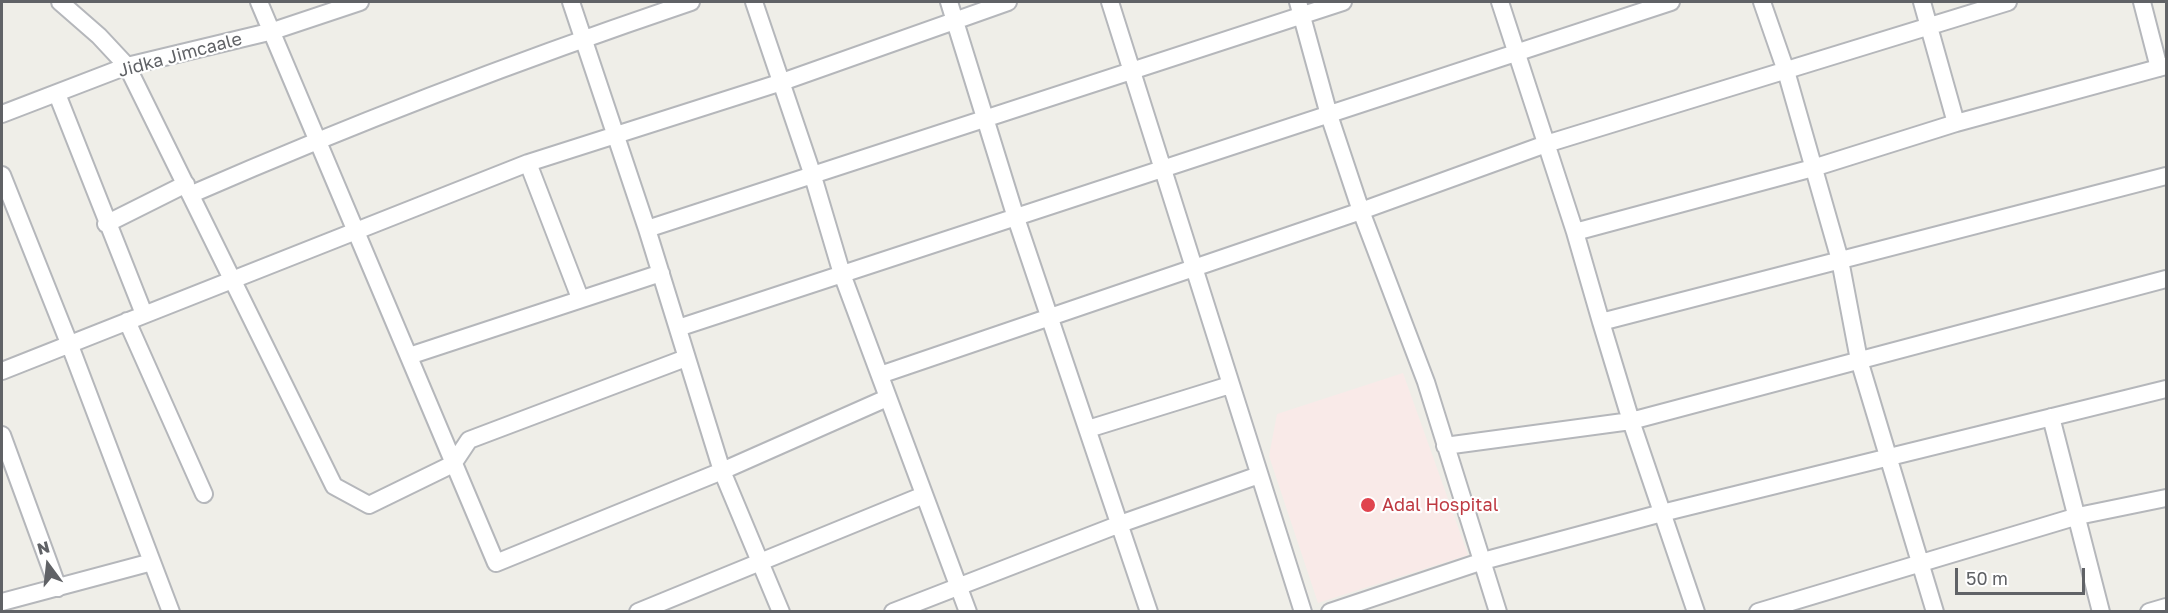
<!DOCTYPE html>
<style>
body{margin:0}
#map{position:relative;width:2168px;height:613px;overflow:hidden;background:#efeee8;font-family:"Golos Text",sans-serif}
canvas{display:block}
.frame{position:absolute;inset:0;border:3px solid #606266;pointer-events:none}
.north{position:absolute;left:18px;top:535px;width:60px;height:60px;-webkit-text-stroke:4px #fff;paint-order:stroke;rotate:345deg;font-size:16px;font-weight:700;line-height:24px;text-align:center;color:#606266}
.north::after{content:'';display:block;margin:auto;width:21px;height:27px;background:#606266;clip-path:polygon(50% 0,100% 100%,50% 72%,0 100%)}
.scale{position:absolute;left:1955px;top:568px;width:130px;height:27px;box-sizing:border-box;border:3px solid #606266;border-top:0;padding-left:8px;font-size:18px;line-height:21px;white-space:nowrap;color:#606266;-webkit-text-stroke:4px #fff;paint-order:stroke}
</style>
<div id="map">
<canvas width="2168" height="613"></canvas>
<div class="frame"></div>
<div class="north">N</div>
<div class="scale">50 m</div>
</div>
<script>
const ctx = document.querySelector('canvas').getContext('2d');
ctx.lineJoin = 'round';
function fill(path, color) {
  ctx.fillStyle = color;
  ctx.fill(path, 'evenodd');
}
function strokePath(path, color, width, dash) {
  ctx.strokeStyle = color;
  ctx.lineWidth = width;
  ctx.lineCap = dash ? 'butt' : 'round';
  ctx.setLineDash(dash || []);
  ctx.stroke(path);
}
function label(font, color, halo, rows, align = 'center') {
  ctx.font = font + ' "Golos Text",sans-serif';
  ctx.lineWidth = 4.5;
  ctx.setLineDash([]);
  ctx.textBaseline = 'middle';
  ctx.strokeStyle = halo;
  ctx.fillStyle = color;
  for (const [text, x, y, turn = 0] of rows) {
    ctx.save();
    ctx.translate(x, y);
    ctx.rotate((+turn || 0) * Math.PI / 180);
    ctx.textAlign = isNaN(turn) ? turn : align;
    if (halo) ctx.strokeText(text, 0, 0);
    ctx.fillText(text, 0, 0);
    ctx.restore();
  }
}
fill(new Path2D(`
 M1403,373L1468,555L1318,603L1269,456L1277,414Z`), '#f9eae8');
const street = new Path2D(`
 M60,2L99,36L127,66L334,486L369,505L453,464L469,440L686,358
 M259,2L496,563L722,471L887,398
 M571,2L647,229L722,471L781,612
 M754,2L812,173L842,274L968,612
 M949,2L1016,218L1149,612
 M1110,2L1303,612
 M1298,2L1329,115L1361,211L1426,382L1498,612
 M1500,2L1575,232L1601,322L2166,176
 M1762,2L1786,71L1840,260L1859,360L1935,612
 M1922,2L1956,123
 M2142,2L2159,68
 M57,94L144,314
 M2,114L127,66L273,31L360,2
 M528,163L580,298
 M2,175L69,343L171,612
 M192,194C355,123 522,59 691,2
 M106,224L186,184
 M647,229L1343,2
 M1575,232L1813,168L1956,123L2166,66
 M127,321L204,494
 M1601,322L1631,421L1696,612
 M678,328L1671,2
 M409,356L661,273
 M2,371L528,163L782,82L1008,2
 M880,375L1361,211L1546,144L2008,2
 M2051,417L2101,612
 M1088,429L1230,385
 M2,435L58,588
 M1445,446L1631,421L2166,279
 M2,602L152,562
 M638,612L924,495
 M893,612L1120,524L1259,475
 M1330,612L1483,561L1662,513L2166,389
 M1758,612L2078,516L2166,498
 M2149,612L2166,607`);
strokePath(street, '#b5b7bb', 20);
strokePath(street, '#fff', 16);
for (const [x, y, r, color] of [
 [1368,505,8,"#e0444e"]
]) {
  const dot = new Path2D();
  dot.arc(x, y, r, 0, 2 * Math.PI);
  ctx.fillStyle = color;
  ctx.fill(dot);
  strokePath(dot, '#fff', 2);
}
label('18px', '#606266', '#fff', [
 ["Jidka Jimcaale",180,55,-15]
]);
label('18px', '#be3a42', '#fff', [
 ["Adal Hospital",1382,505]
], 'left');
</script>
